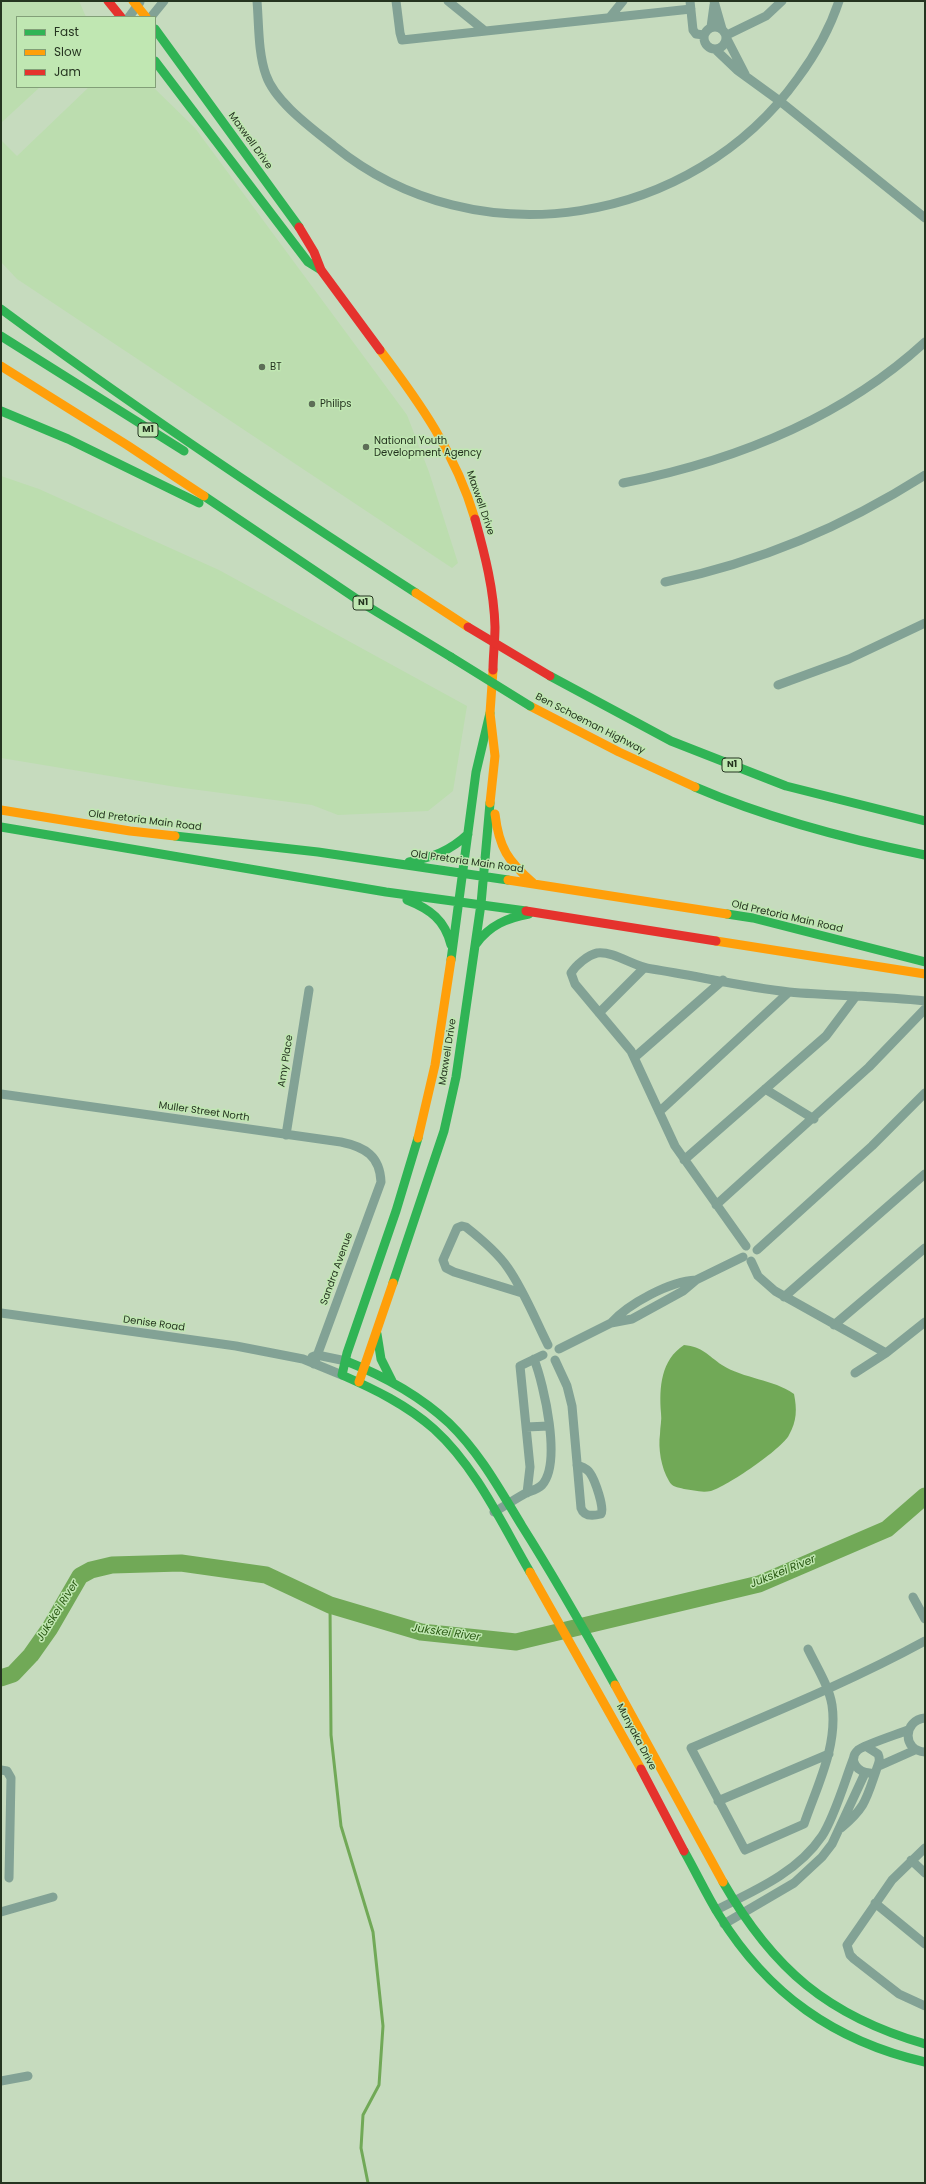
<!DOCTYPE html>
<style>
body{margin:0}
#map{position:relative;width:926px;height:2184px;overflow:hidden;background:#c6dbbe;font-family:Poppins,sans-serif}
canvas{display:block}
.frame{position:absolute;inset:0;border:2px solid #253420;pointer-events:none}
.legend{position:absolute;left:16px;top:16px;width:140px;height:72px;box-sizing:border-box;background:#c0e7b2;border:1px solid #829f78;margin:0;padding:5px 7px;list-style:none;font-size:12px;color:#253420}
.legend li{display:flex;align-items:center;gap:8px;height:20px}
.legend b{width:20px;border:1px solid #829f78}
</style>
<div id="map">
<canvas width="926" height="2184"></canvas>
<div class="frame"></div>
<ul class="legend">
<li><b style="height:5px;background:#30b455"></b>Fast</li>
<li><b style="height:5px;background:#ff9f0a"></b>Slow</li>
<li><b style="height:5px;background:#e5322d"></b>Jam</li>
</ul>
</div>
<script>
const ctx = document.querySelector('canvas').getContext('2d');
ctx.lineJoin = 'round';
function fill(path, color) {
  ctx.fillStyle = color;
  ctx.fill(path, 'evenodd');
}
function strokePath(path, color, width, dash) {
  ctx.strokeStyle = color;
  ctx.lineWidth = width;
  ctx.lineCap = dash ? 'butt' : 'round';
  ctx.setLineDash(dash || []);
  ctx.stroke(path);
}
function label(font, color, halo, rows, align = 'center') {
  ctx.font = font + ' Poppins,sans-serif';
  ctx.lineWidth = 3;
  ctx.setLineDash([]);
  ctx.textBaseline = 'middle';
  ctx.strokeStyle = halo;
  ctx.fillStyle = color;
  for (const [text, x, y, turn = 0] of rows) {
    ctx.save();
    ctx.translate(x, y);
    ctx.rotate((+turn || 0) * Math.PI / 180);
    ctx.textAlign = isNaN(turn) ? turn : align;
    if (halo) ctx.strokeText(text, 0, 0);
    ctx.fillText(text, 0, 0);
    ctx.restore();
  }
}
fill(new Path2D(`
 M1,1H79L86,17H17V87H40L1,123Z
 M89,87H153L195,128L407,415L429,472L458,563L452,568L17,279L1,262V140L17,156Z
 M1,476L39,489L219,570L467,706L453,791L428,811L338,815L312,805L176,787L1,758Z`), '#bcddaf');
fill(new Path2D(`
 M684,1345C703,1347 707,1355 722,1365C744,1379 773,1379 794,1394C797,1409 797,1421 789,1435C782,1449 726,1487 711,1491C701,1493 693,1490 684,1489C677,1487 672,1487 669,1481C661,1468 658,1448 660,1434C660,1427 662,1420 661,1413C659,1387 661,1360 684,1345Z`), '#71a957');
strokePath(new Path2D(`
 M330,1605L331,1735L341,1826L373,1932L383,2026L379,2085L363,2115L361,2148L368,2183`), '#71a957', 3);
strokePath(new Path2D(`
 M1,1678L13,1674L31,1655L50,1628L80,1576L91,1570L112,1565L181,1563L266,1575L330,1605L421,1632L516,1642L759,1584L887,1529L925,1496`), '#71a957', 17);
strokePath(new Path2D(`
 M257,1C259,25 258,53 266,75C275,102 313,129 334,146C477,262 693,225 798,78C815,55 830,28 839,1
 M396,1L400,33L402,40L691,9
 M448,1L485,31
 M690,1L693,30L696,34L704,35
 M714,1L722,29
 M129,17L140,2
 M151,17L164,1
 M610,17L623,1
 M704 38a11 11 0 1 1 22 0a11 11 0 1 1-22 0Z
 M711,27L714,5
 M727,35L766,16L782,1
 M727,39L745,74
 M716,50L737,70L781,102L925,218
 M623,483C734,461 840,420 925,342
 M665,582C760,562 843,527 925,475
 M778,685L849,659L925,623
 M599,1013L644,968
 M635,1057L723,980
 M765,1089L814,1119
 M1,1094L341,1142C365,1147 380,1156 381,1182L314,1364
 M659,1112L789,992
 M286,1135L309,990
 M684,1160L826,1036L856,996
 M716,1205L869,1067L925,1009
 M746,1246L675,1146L631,1051L575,984L571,973C576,965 588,955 597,953C615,951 634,967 652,969C697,976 744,987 789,992C834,996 880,996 925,1001
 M757,1250L872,1146L925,1093
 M751,1261L758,1276L775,1291L886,1353
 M522,1293L454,1272L446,1268L443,1260L457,1228L462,1226L466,1227C480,1238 498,1253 508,1268C524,1291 535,1319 548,1345
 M784,1297L925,1174
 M1,1313L236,1346L303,1359L342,1375
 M611,1323C628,1304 670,1281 696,1280
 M834,1325L925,1248
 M559,1349L611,1323L632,1319L683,1291L696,1280L743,1257
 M312,1357L317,1355L346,1361
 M555,1360L567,1386L572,1406L581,1508C584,1517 593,1516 601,1514C605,1509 595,1480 590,1473C587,1468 582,1467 577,1465
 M855,1373L886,1353L925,1322
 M526,1427L549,1426
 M527,1493L530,1467L520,1366L543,1355
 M494,1512C505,1506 515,1499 526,1493C531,1491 538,1489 542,1485C562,1463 544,1385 534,1359
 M913,1597L925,1619
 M808,1649C816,1666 829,1686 832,1705C838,1746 817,1786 804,1824L745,1850L691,1748C770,1714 850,1682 925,1641
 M925,1718C903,1720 902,1751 925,1752
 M879,1766L915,1750
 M1,1770L7,1771L11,1778L9,1878
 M870,1773C858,1773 847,1760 858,1750C864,1745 898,1734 908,1730
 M718,1801L829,1754
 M841,1828C865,1808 866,1800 876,1771C878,1764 881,1761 878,1754L867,1747
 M925,1848L892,1880L847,1945L850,1955L854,1959L899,1994L925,2006
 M911,1860L925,1873
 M875,1903L925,1944
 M716,1910C754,1891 797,1873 822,1836C835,1816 845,1780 854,1757
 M1,1912L53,1897
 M724,1924L794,1883L822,1857L832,1844L865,1773
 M1,2081L28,2076`), '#82a295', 9);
strokePath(new Path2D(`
 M155,29L299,227
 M155,61L308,262L321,270
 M1,309C136,409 275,502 416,593
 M1,336L184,451
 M1,411L68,439L199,503
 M204,496L367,606L451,657
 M550,676L671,741L786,786L925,821
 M695,787C769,819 846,839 925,855
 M1,827L386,892L526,911
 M175,836L318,852L508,880
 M409,862C433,857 450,851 468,834
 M407,900C430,909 445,920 451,945
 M727,914L753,918L925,962
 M476,944C490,925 507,918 529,914
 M451,960L476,772L490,713
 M418,1138L396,1211L347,1353L342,1375C374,1389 407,1405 434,1429C476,1467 502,1524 530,1572
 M393,1283L444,1131L456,1077L481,904L490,803
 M377,1334L381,1359L392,1381
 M346,1361C384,1376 419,1395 449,1423C480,1453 500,1490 522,1526C555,1578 585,1631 615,1685
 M684,1851C696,1872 706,1894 719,1915C768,1994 834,2041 925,2062
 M723,1882C773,1969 828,2016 925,2044`), '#30b455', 9);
strokePath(new Path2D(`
 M133,1L146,17
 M380,350C420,403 456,454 475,519
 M1,366L127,445L204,496
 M416,593L468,627
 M530,706L619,752L695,787
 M490,803L495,756L490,713L493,670
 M1,810L130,831L175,836
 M495,814C499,848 508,861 533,883
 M508,880L727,914
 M716,941L925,974
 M418,1138L435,1065L451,960
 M359,1382L393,1283
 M530,1572L641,1769
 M615,1685L723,1882`), '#ff9f0a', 9);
strokePath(new Path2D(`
 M108,1L121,17
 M299,227L314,252L321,270L380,350
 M475,519C485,555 494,590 495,627C495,642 493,656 493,670
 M526,911L716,941
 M641,1769L684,1851`), '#e5322d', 9);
strokePath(new Path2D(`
 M451,657L530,706`), '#30b455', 9);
strokePath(new Path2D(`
 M468,627L550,676`), '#e5322d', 9);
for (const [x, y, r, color] of [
 [262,367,4,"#5d6e57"],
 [312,404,4,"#5d6e57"],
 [366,447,4,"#5d6e57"]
]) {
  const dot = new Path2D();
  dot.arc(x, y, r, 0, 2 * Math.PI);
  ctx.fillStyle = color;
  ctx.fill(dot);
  strokePath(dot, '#c0e7b2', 1.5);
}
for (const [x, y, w] of [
 [148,430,20],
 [363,603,20],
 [732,765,20]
]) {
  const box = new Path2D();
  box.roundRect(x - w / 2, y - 7, w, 14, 3);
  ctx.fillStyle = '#c0e7b2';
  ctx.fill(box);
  strokePath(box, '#253420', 1);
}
label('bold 9px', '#253420', null, [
 ["M1",148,430],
 ["N1",363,603],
 ["N1",732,765]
]);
label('10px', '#253420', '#c0e7b2', [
 ["Maxwell Drive",250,141,54],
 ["Maxwell Drive",480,503,71],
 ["Ben Schoeman Highway",590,724,27],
 ["Old Pretoria Main Road",145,821,7],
 ["Old Pretoria Main Road",467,862,8],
 ["Old Pretoria Main Road",787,917,13],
 ["Maxwell Drive",448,1052,-81],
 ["Amy Place",286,1061,-81],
 ["Muller Street North",204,1112,8],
 ["Sandra Avenue",337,1269,-70],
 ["Denise Road",154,1324,8],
 ["Munyaka Drive",636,1737,62]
]);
label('10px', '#253420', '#c0e7b2', [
 ["BT",270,367],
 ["Philips",320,404],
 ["National Youth",374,441],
 ["Development Agency",374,453]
], 'left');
label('italic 11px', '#295913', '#c0e7b2', [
 ["Jukskei River",783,1572,-22],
 ["Jukskei River",58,1611,-58],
 ["Jukskei River",446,1633,8]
]);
</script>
